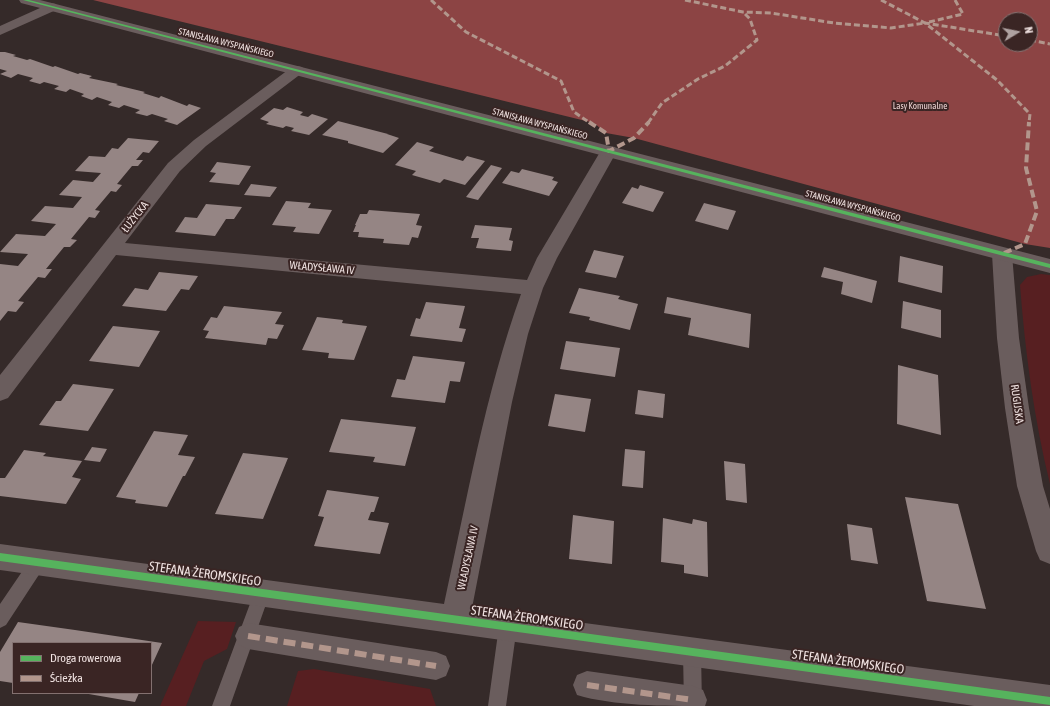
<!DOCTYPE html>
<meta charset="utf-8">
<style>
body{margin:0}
#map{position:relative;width:1050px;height:706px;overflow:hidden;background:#352a29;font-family:"Asap Condensed",sans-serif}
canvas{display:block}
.legend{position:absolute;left:12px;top:642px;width:140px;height:52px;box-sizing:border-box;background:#3a2524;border:1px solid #837170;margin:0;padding:5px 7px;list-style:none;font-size:12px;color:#f0e2e1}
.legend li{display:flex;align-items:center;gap:8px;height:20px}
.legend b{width:20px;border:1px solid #837170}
.north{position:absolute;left:998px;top:12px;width:40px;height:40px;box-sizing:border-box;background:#3a2524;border:1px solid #837170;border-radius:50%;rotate:80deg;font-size:11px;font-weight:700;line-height:16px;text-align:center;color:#f0e2e1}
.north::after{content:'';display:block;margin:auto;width:14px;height:18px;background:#afa2a1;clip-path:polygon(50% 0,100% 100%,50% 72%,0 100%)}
</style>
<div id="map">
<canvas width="1050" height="706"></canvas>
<ul class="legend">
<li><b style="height:5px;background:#56b35d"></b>Droga rowerowa</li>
<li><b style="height:5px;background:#b2968c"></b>Ścieżka</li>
</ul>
<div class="north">N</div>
</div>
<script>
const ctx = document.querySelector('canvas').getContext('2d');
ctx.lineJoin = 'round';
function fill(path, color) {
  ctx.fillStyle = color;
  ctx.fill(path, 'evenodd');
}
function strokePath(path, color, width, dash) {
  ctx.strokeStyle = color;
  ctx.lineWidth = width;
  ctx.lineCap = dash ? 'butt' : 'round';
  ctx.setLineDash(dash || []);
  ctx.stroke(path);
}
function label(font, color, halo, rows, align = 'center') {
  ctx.font = font + ' "Asap Condensed",sans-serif';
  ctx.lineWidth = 4;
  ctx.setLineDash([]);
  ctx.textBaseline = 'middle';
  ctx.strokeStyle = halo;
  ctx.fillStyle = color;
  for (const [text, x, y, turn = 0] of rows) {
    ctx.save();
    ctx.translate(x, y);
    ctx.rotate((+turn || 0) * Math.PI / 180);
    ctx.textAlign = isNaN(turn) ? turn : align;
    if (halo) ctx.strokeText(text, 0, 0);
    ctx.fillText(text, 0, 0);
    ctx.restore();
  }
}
fill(new Path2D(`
 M1041,274L1050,275V484C1034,419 1025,351 1020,285L1027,277Z
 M198,621L236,622L227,649L204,661L186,706H160Z
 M314,669L430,689L436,706H287L298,671Z`), '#571f21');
fill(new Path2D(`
 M93,0H1050V248L1025,244L634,138L606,133L594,123ZM1006,20H1030V44H1006Z`), '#8c4444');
fill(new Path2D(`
 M0,52H5L16,55L13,56L27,60L30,59L53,67L55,66L78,74L80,73L92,76L89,78L118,84L116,85L145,92L143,93L159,98L161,96L187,106L189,104L201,108L177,125L164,121L168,119L152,114L147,116L135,113L140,110L124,105L119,108L108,105L112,102L97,97L92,100L81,96L84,94L70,89L66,92L54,89L59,86L44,82L40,84L29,81L33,78L18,74L11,78L0,74L7,71L0,69Z
 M287,107L303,112L300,115L308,117L312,114L328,119L309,135L291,131L294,128L286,126L283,128L266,124L269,122L260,119L274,108L283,110Z
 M338,121L388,134H387L399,138L383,153L348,143V141L322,135Z
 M128,138L159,141L149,153L143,152L136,160H143L138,166H132L117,184L122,185L116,192L111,191L95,210L100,211L95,218L89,217L71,239L77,240L70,247H64L46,269H52L45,278L38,277L18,301L24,302L16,312L8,311L0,321V264L18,266L28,254L0,252L16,234L45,236L56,224L31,221L45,206L73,208L82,197L59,195L73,180L93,182L101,173L75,171L89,156L105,157L112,148L118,149Z
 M417,142L434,147L429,151L463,161L467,156L485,161L465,185L444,179L440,183L412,175L416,171L395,165Z
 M217,162L251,166L239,185L209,182L216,173L210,172Z
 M491,165L502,168L478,200L466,197Z
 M522,169L554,177L552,180L558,182L549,196L502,183L511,171L519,173Z
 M251,184L277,187L270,197L244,195Z
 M640,185L664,192L653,212L622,203L632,187L638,189Z
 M286,201L311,203L308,208L332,210L319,234L293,232L296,227L272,225Z
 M704,203L736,211L728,230L695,221Z
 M206,204L242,207L234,219H226L215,236L175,232L185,217L197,218Z
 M369,210L420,214L416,225L422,226L418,238L412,237L409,245L383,243L384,239L358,237L359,232H353L356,225H355L360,214H367Z
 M475,225L512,228L509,240L513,241L511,251L476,248L479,238H471Z
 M594,250L624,256L616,278L585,272Z
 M900,256L943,266L942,293L898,282Z
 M824,267L877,281L872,303L841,294L843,282L821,277Z
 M159,272L198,276L189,290L181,289L166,311L122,306L135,288L148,290Z
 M579,288L620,296L618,299L638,304L630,330L589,320L590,317L569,313Z
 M667,297L751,314L749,348L688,335L691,318L664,313Z
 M903,301L941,310V338L901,328Z
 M426,302L465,306L459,328L466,329L462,342L410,336L416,318L420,319Z
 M224,306L282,312L275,324L284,325L277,339L268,338L266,345L205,338L209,331L203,330L211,317L217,318Z
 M317,317L343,320L342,323L367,326L354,360L328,358L329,353L302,350Z
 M113,326L160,331L139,367L89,361Z
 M566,341L620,348L615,377L560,369Z
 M413,356L465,362L460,382L450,381L445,403L391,397L397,379L405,380Z
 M898,365L938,375L941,435L897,424Z
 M73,384L114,389L88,431L39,425L56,401H61Z
 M638,390L665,394L663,418L635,414Z
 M555,394L591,399L585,432L548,426Z
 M341,419L416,427L405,466L373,462L375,457L329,452Z
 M154,431L188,435L178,455L195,457L185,476H183L167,507L135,503L136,500L116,497Z
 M92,447L107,449L100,462L84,460Z
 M625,449L645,451L643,488L622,486Z
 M24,450L46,453L43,456L82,461L72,477L81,479L66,504L0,496V478H5Z
 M243,453L288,458L263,519L215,514Z
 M724,461L745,464L747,503L726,500Z
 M327,490L379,497L374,512H371L368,520L389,523L380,554L314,546L324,517L318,516Z
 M905,497L958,504L986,609L927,601Z
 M573,515L614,521L612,564L569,559Z
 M663,518L692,524L693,519L707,522L708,577L684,573V565L661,562Z
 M847,524L872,528L878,564L851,560Z
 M18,622L75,630L162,643L151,667V643H13V683L0,681V652Z
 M83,693H139L135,702Z`), '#958584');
fill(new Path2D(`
 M38,554L44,557L46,562L44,567L6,625L0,628V604L32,557Z
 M262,585L268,587L270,593L230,706H212L254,593L256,587Z
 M508,617L514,620L517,626L506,706H488L499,626L502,620Z
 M692,643L698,646L701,652L702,706H684L683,652L686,646Z`), '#6a5d5d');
fill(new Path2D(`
 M248,623L436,652L446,656L450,666L446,676L436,680L248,649L239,645L235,636L239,627Z
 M587,671L693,686L703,690L707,700L705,706C666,706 613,706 577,695L573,685L577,675Z`), '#6a5d5d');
fill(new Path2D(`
 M51,3L56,4L57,7L56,10L0,35V26Z
 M297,66L302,67L304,70L302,73L206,146L180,171L125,243L527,280L537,258L603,147L609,146L615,147L617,151L557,258L543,288L528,334L512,402L472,608L1050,685V706H974L0,570V544L444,604C467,500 485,394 521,294L116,255L8,398L0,401V375L168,163L194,140L292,67Z
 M1002,248L1009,249L1012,254L1019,338L1029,408L1043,486L1050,509V564L1040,560L1036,551L1017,486L1005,408L997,338L992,254L995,249Z`), '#6a5d5d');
fill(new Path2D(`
 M19,0H40L1050,259V273L21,3Z`), '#6a5d5d');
strokePath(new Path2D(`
 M431,0L466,32L561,81L574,112L590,123
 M685,0L743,12L771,13L834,23L891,28L925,23
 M881,0L925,23L997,80L1030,114L1029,123
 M955,0L963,14L925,23L1006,36
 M1030,40L1050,44
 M648,123L662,103L698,79L725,66L757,40L750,19L743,12`), '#b2968c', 3, [6, 3]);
strokePath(new Path2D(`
 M589,122L606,133L609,151L634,138L649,122
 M1004,253L1025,244L1037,211L1026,168L1029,122`), '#b2968c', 4, [8, 4]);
strokePath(new Path2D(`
 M248,636L436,666
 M587,685L693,700`), '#b2968c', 6, [12, 6]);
fill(new Path2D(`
 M23,0H29L1050,264V268Z
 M0,553L1050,697V705L0,561Z`), '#56b35d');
label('9px', '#f0e2e1', '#3a2524', [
 ["STANISŁAWA WYSPIAŃSKIEGO",226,43,14],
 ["STANISŁAWA WYSPIAŃSKIEGO",540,124,15],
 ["STANISŁAWA WYSPIAŃSKIEGO",853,206,15]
]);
label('9px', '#eed5d4', '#3a2524', [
 ["Lasy Komunalne",920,106]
]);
label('11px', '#f0e2e1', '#3a2524', [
 ["ŁUŻYCKA",135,217,-52],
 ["WŁADYSŁAWA IV",322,268,5],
 ["RUGIJSKA",1017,404,82],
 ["WŁADYSŁAWA IV",468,558,-78]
]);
label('13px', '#f0e2e1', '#3a2524', [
 ["STEFANA ŻEROMSKIEGO",205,574,8],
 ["STEFANA ŻEROMSKIEGO",527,618,8],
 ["STEFANA ŻEROMSKIEGO",848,662,8]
]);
</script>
